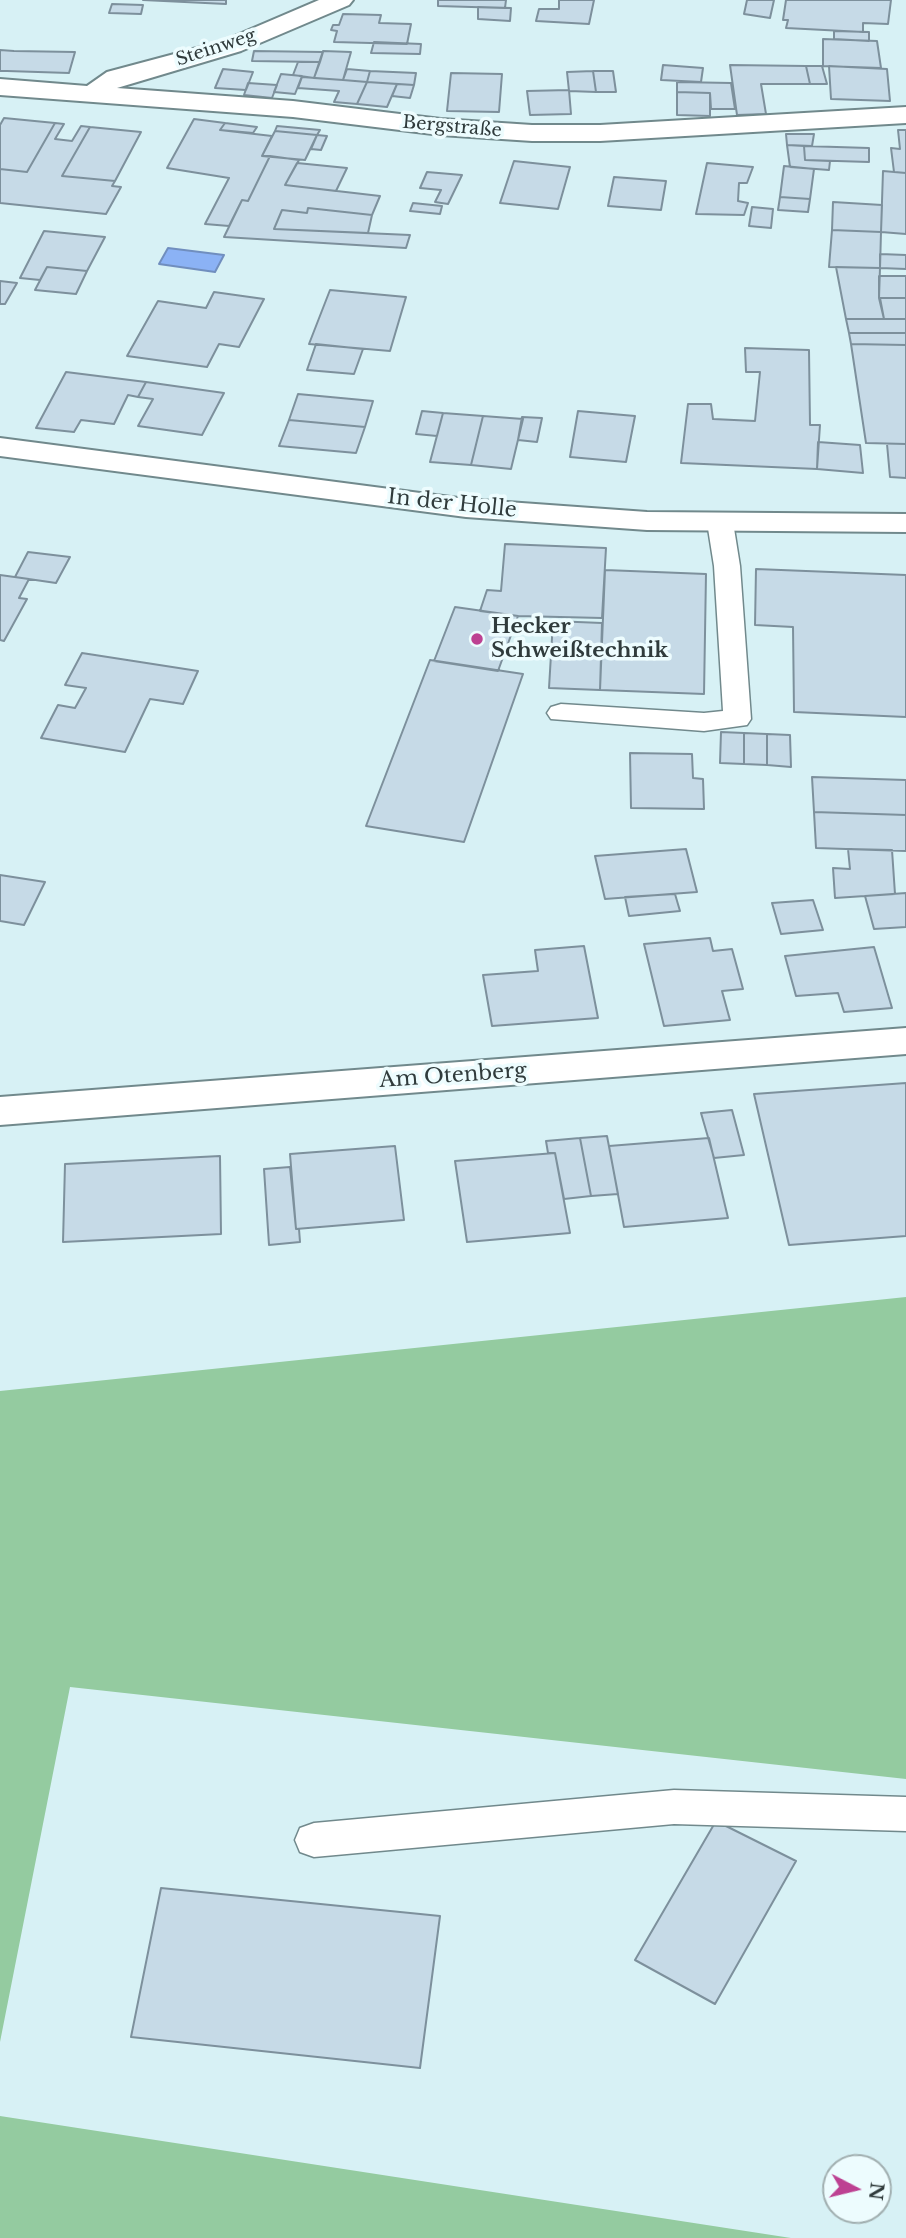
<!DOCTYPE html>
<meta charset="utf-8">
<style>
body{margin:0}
#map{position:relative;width:906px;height:2238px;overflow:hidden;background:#d7f1f5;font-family:"Libre Baskerville",serif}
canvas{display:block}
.north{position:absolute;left:822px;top:2154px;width:70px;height:70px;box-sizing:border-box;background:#edfcfe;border:2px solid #a1afb0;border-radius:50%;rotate:97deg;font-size:19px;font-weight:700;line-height:28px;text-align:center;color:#303b3c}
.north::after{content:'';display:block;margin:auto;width:24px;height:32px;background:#bd4192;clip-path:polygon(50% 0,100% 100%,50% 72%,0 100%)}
</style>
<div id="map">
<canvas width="906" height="2238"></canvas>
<div class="north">N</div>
</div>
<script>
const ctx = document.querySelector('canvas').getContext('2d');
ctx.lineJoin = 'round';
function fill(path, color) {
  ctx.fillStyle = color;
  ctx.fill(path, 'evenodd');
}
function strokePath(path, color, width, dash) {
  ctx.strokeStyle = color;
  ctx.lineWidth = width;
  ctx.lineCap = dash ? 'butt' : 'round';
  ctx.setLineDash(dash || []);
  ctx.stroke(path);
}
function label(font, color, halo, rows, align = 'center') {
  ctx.font = font + ' "Libre Baskerville",serif';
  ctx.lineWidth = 7;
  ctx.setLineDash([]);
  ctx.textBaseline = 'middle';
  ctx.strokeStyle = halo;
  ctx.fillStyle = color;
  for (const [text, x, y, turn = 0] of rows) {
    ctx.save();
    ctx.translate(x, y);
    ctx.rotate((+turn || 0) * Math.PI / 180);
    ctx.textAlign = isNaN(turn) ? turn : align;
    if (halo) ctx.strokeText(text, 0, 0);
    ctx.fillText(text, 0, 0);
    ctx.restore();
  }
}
fill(new Path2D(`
 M906,1297V1779L70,1687L0,2042V1391Z
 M0,2116L791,2238H0Z`), '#94cba0');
const water = new Path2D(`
 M168,248L224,255L215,272L159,264Z`);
fill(water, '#8bb2f5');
strokePath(water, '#708ebe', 2);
const building = new Path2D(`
 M143,0H226V4Z
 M438,0H506L505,8L438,6Z
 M559,0H594L589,24L536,21L539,9H559Z
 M747,0H774L770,18L744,14Z
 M786,0H891L888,24L863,23V32L786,28L788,20H783Z
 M112,4L143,5L141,14L109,13Z
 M478,7L511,8L510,21L478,19Z
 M343,14L381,15L379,23L411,24L407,44L334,42L337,31L331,30L333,25H339Z
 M834,31L869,32V41L834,39Z
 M823,39L877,41L881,68L823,66Z
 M374,42L421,44L420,54L371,53Z
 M0,50L14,51L75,52L69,73L7,71H0Z
 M254,51L323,52L320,62L252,61Z
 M323,51L351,52L343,80L314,78Z
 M298,62H320L314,78L293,75Z
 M663,65L703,68L701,82L661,80Z
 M730,65L806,66L810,84H761L766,114L737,115Z
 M806,66H822L827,84H810Z
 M829,66L887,69L890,101L831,99Z
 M223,69L253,72L246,90L215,88Z
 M347,69L370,71L367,82L343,80Z
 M370,71L416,73L414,85L367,82Z
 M593,71L596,92L569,91L567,72Z
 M593,71H613L616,92H596Z
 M451,73L502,74L499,112L447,111Z
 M281,74L302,76L295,94L274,92Z
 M302,77L343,80L367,82L357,104L334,102L339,91L298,88Z
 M367,82L397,84L387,107L357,104Z
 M677,82L731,83L735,109H711L710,93L677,92Z
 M248,83L277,85L272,98L244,95Z
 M397,84L414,85L410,98L392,96Z
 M569,90L571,114L530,115L527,91Z
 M677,92L710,93V116L677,115Z
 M4,118L55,123L27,172L0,169V125Z
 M194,119L225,123L220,130L272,136L262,156H270L248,201L242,200L229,226L205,224L229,178L167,168Z
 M55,123L64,124L55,139L72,141L81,126L90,127L62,176L115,181L112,186L121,187L106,214L0,203V169L27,172Z
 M225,123L257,127L253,133L220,130Z
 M277,126L320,130L317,135L275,131Z
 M90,127L141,132L115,181L62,176Z
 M898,130H906V173L894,172L891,148L900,149Z
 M275,131L317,135L305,160L262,156Z
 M786,134H814L812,146L787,145Z
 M317,135L327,136L321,150L311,149Z
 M787,145L804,146L805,160L830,161L829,170L790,167Z
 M804,146L869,148V162L805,160Z
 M270,156L299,160L285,185L380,196L372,215L308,208L307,213L282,210L274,229L410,235L406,248L224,237L242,200L248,201Z
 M514,161L570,167L558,209L500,203Z
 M297,163L347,168L336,191L285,185Z
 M707,163L753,167L747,183H739L738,201L748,203L744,215L696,214Z
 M784,166L814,169L810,199L780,197Z
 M883,171L906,173V234L881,232Z
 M427,172L462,175L448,204L435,202L441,190L420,188Z
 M614,177L666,181L661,210L608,206Z
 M780,197L810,199L808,212L778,210Z
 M833,202L882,205L881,232L832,230Z
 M413,203L442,206L440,214L410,211Z
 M752,207L773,209L771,228L749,226Z
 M308,208L372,215L368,233L274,229L282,210L307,213Z
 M832,230L881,232L880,268L829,267Z
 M44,231L105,237L87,271L47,267L40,280L20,278Z
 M880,254L906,255V269L880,268Z
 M47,267L87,271L76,294L35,290Z
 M836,267L880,268L879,298L884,319H846Z
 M879,276H906V298H879Z
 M0,281L17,283L5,304H0Z
 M330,290L406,297L390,351L309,344Z
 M214,292L264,299L239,347L219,344L207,367L127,356L158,301L206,308Z
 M880,298H906V319H884Z
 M846,319H906V333H849Z
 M849,333H906V345L851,344Z
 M316,344L363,349L354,374L307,370Z
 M851,344L906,345V444L866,443Z
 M745,348L809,350L810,425H820L817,469L681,463L688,404H711L713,419L755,421L760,372H746Z
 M66,372L146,382L138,397L128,395L114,424L81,420L74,432L36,428Z
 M146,382L224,393L202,435L138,426L153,399L138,397Z
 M298,394L373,401L365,427L289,420Z
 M422,411L443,413L437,436L416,434Z
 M578,411L635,416L626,462L570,457Z
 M443,413L483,416L471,465L430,462Z
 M483,416L523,419L511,469L471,465Z
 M522,417L542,418L537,442L518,440Z
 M289,420L365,427L356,453L279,446Z
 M818,442L860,445L863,473L817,469Z
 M887,444H906V478L890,477Z
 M505,544L606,548L602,618L518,616L480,611L487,590L501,591Z
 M28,552L70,557L56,583L15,577Z
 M756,569L906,575V717L794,712L793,627L755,625Z
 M605,570L706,574L704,694L600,690Z
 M0,575L29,579L19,598L27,599L4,641L0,640Z
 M455,607L518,616L498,671L434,661Z
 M553,621L602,623L600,690L549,688Z
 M82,653L198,671L183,704L150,699L125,752L41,738L58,705L75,708L86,688L65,685Z
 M430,660L523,674L464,842L366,826Z
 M721,732L744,733V764L720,763Z
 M744,733L767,734V765L744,764Z
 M767,734L790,735L791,767L767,765Z
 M630,753L692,754L693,778L703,779L704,809L631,808Z
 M812,777L906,780V815L814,812Z
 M814,812L906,815V851L816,848Z
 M686,849L697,892L605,899L595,856Z
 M848,849L892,850L895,894L835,898L833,868L850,869Z
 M0,875L45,882L24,925L0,921Z
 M906,893V927L874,929L865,896Z
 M675,894L680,911L629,916L625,897Z
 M813,900L823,930L781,934L772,903Z
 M710,938L713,951L732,949L743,989L722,991L730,1020L664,1026L644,944Z
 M584,946L598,1018L492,1026L483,975L538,971L535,950Z
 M874,947L892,1008L844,1012L838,993L796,996L785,956Z
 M906,1083V1236L789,1245L754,1094Z
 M732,1110L744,1155L714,1158L701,1113Z
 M607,1136L618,1194L591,1196L580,1138Z
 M580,1138L591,1196L564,1199L555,1153H548L546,1141Z
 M709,1138L728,1218L624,1227L609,1146Z
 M395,1146L404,1220L296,1229L290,1154Z
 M555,1153L570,1233L467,1242L455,1161Z
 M220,1156L221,1234L63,1242L65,1164Z
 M290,1167L296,1229H299L300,1242L269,1245L264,1169Z
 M716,1821L796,1861L715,2004L635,1960Z
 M161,1888L440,1916L420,2068L131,2037Z`);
fill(building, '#c6dae7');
strokePath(building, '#7d909c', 2);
const service = new Path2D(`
 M720,514L729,517L733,522L740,566L751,719L747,725L704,731L551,719L547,713L551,707L561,704L704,713L723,711L714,566L707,522L711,517Z
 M674,1790L906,1797V1831L674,1824L314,1857L300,1852L295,1840L300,1828L314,1823Z`);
const minor = new Path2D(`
 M319,0H353L349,5L241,51L117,88L293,101L441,119L532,125H600L906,107V123L600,141H532L441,135L293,117L0,95V79L87,86L107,72L223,41Z
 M0,438L466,499L647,512L906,514V532L647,530L466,517L0,456Z
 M906,1028V1054L0,1125V1097Z`);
strokePath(service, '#71898c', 3);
strokePath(minor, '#71898c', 4);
fill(service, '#fff');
fill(minor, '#fff');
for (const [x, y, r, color] of [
 [477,639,7,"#bd4192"]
]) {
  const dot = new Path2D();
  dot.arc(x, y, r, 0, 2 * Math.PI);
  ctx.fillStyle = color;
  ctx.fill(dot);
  strokePath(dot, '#edfcfe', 2.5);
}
label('18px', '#303b3c', '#edfcfe', [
 ["Steinweg",216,48,-18],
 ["Bergstraße",452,127,5]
]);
label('21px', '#303b3c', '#edfcfe', [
 ["In der Holle",452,504,6],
 ["Am Otenberg",453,1076,-4]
]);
label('bold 21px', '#303b3c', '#edfcfe', [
 ["Hecker",491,627],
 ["Schweißtechnik",491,651]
], 'left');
</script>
